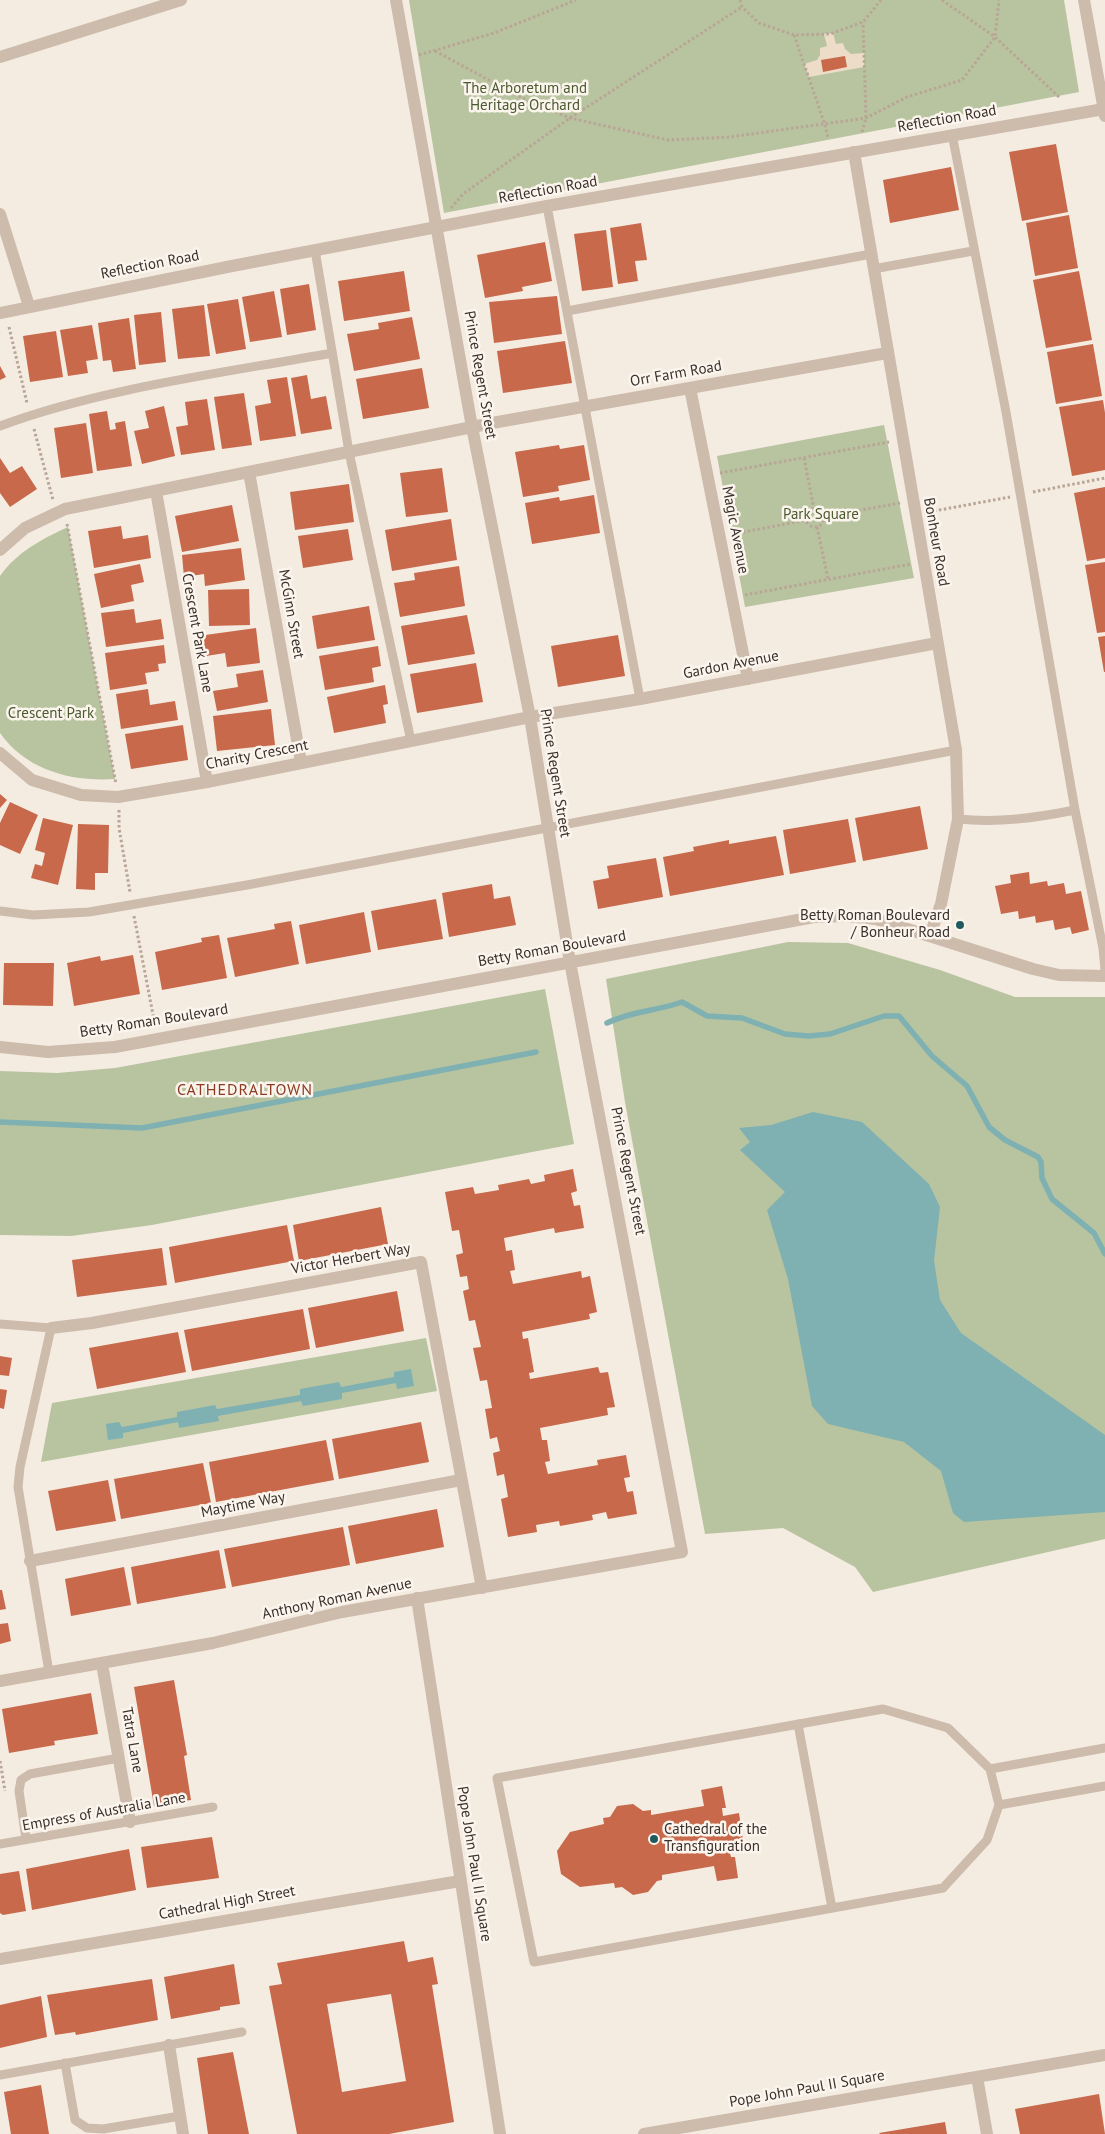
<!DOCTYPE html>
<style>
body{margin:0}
canvas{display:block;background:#f4ebe1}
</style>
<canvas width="1105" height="2134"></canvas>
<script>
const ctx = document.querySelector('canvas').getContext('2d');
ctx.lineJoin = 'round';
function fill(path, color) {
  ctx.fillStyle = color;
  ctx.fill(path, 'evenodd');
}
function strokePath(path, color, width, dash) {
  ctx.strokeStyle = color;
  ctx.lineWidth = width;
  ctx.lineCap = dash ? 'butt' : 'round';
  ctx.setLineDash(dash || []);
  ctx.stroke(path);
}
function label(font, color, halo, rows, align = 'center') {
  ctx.font = font + ' "PT Sans",sans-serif';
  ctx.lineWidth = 5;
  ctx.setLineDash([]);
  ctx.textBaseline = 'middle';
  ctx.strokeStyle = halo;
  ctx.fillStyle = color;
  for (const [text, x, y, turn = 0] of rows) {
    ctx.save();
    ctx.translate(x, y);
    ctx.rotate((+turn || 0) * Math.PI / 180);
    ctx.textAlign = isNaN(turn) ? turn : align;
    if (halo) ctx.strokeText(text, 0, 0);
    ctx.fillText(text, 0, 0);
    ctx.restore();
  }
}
fill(new Path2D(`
 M409,0H1064L1079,92L444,213Z
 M884,425L914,578L745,607L717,456Z
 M68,527L115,779C71,782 26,770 0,733V576C17,552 42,539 68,527Z
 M788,942L848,943L940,970L1015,997H1105V1539L873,1592L855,1567L783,1528L705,1534L625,1102L606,979Z
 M545,989L574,1144L152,1225L71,1236L0,1235V1071L57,1073L115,1068Z
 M426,1338L437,1391L41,1462L52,1403Z`), '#b8c4a0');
fill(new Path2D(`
 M833,33L836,44L843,43L845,49L851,54L864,53V67L809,77L804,64L817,60L820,55V48L827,46L824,34Z`), '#ecdcc8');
fill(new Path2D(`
 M813,1112L862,1122L929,1184L940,1207L934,1261L940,1300L961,1333L1105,1435V1512L964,1522L953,1513L941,1471L904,1442L828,1424L812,1406L788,1279L767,1210L785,1192L740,1150L750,1142L739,1128L771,1125Z
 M411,1369L414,1386L397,1389L396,1383L342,1393V1399L303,1406L301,1401L218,1416L219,1421L179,1428L178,1422L123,1433V1438L108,1440L106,1424L119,1422L122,1427L177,1417V1412L215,1405L217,1409L300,1395V1389L339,1382L341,1387L394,1377V1372Z`), '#7fb0b2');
strokePath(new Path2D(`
 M607,1023C631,1011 657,1011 682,1002L707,1016L742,1018L785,1034L809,1036L830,1034L884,1016H899L932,1056L967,1086L989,1127L1005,1140L1038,1157L1041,1162L1042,1178L1052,1199L1094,1233L1105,1254
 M0,1122L142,1128L536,1052`), '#7fb0b2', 5.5);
fill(new Path2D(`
 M845,56L847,67L823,72L821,60Z
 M1056,144L1068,212L1022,221L1009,152Z
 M951,167L959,210L890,223L883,180Z
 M1069,215L1078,268L1035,276L1026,223Z
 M641,223L647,260L635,261L638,281L618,284L610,228Z
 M606,230L613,287L582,291L574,234Z
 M545,242L552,281L522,287L523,291L485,298L477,255Z
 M404,271L410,311L344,321L338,281Z
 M1079,271L1092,340L1046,348L1033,280Z
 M309,284L316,330L287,335L280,289Z
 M274,291L282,337L250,342L242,297Z
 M557,296L562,334L494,343L489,302Z
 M238,299L246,349L216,354L207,304Z
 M204,305L210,356L178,359L172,309Z
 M161,312L166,362L139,365L134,315Z
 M412,317L420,359L354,371L347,334L379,329L378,323Z
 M129,318L136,369L113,372L111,360L103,361L98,323Z
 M92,325L98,359L86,361L88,373L68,376L60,330Z
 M56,331L63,377L30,382L23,336Z
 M565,341L572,383L503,393L497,351Z
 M1093,344L1102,396L1056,404L1047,352Z
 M0,366L6,377L0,380Z
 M422,368L429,408L363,419L356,379Z
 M307,375L311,399L326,396L332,429L301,434L291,378Z
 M287,377L296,436L260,441L255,406L271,403L267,380Z
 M244,393L252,445L222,449L214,397Z
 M207,399L215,450L181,455L176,427L188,425L185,402Z
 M1103,400L1105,413V470L1072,476L1059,407Z
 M164,406L175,456L142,464L134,431L149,428L145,411Z
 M107,411L110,430L116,429L115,423L125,421L132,466L97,471L89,414Z
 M86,423L93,473L61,478L54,428Z
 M559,445L560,449L584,445L590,480L558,486L559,491L523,497L515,452Z
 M0,458L10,473L22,466L37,489L10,507L0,493Z
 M442,468L448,512L406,517L400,473Z
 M349,484L354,522L295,530L290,492Z
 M1105,487V558L1087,561L1074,493Z
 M594,495L600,533L532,544L525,503L559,497L560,501Z
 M232,505L239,541L182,552L175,516Z
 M451,519L457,560L392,571L385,530Z
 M121,526L123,539L148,535L151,558L94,568L88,531Z
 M348,529L353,560L303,568L298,536Z
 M241,548L245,580L205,586L204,574L184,577L182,555Z
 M1105,562V632L1097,633L1085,565Z
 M140,564L144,582L131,585L134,601L101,608L94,574Z
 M459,566L465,606L400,617L394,583L415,580L414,573Z
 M249,589L250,625L209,626L208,590Z
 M369,606L375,640L317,649L312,616Z
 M134,609L136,623L161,619L164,639L106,647L101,613Z
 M467,615L475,654L408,665L401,626Z
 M256,628L260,663L227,667L225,653L200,657L198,636Z
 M618,635L625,676L558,687L551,646Z
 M1105,636V672H1104L1098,637Z
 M164,645L166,663L158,664L159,671L145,673L147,684L110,690L105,653Z
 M378,646L381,666L372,668L374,682L325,690L319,656Z
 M476,663L483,702L417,713L410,674Z
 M263,670L268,702L217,711L213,691L238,687L236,674Z
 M385,685L388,704L383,705L386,723L334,733L327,697Z
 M148,689L150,705L175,701L178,720L121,729L116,694Z
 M271,709L275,745L217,751L213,716Z
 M183,725L188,760L131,769L125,734Z
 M0,794L7,800L0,808Z
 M10,802L38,815L20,854L0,845V823Z
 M920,806L928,849L863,861L855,818Z
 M43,818L73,825L58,885L31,878L35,864L42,866L45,853L35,850Z
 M848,819L856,862L790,874L783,830Z
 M78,824L109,825L108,873H95V890L76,889Z
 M776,836L784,875L670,896L663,857L694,851L693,847L729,840V844Z
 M656,858L663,897L598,909L593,881L609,878L607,866Z
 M1029,872L1030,884L1047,881L1048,886L1064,883L1066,894L1081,891L1089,930L1072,934L1070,927L1055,930L1053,920L1036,923L1035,916L1019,919L1018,911L1001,914L995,886L1011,883L1010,875Z
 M492,884L494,899L510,896L516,925L449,937L442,893Z
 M436,899L443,939L378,950L371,911Z
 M364,912L371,952L306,964L299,925Z
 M291,921L299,964L235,977L227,938L275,929L274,924Z
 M219,935L227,978L162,990L155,952L202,942L201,938Z
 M133,955L140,994L74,1006L67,963L100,956L101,961Z
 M4,963H54L53,1006L3,1005Z
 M573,1169L577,1191L571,1193L574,1206L580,1205L584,1228L555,1233L554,1228L504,1238L506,1251L512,1250L515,1270L510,1271L513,1284L581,1271L582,1278L590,1276L597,1312L589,1314L590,1319L522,1332L523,1339L528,1338L534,1372L529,1373L530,1379L598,1367L600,1373L608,1372L615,1407L607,1408L608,1415L540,1428L542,1440H547L550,1461L545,1462L548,1474L598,1465L597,1460L626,1455L630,1477L624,1478L627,1492L633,1491L637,1514L608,1519L606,1512L592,1515L593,1520L560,1526L559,1521L536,1525L537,1532L508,1537L501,1499L508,1497L504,1474L497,1476L493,1453L500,1451L497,1437L490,1439L485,1409L492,1408L487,1380L480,1381L473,1348L481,1347L475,1320L469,1321L463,1291L469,1289L467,1276L460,1277L456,1255L463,1253L459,1230L452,1231L445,1192L473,1187L475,1194L499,1190L498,1185L529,1179L531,1184L545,1181L544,1175Z
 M381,1207L388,1244L299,1261L293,1225Z
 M287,1225L294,1261L175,1283L169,1247Z
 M162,1248L167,1285L77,1297L72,1260Z
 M397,1291L404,1331L316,1348L308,1308Z
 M303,1309L310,1349L192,1371L184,1330Z
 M178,1332L186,1372L97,1389L89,1348Z
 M0,1356L12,1358L9,1376L0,1375Z
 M0,1389L7,1390L4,1409L0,1408Z
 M421,1422L429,1462L339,1479L332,1439Z
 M326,1440L334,1480L216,1502L209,1462Z
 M203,1463L211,1503L121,1519L114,1479Z
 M108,1480L116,1521L56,1531L48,1491Z
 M437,1509L444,1547L356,1564L348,1526Z
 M343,1527L350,1565L232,1587L224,1549Z
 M219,1550L226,1588L137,1604L131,1567Z
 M124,1567L131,1605L71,1616L65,1579Z
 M0,1590H2L6,1609L0,1610Z
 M8,1623L11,1641L0,1644V1624Z
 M174,1680L187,1755L184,1756L191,1800L154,1806L134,1687Z
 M91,1693L98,1734L54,1741L55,1745L9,1753L2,1709Z
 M722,1786L726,1808H722L723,1816L739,1813L744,1847L729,1850L731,1857H735L738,1878L717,1881L714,1866L662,1875V1880L657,1881L648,1892L633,1895L622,1887L615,1888L614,1883L580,1887L561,1874L557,1851L570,1832L604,1824L603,1818L610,1817L617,1806L633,1804L643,1811L651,1810V1815L704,1806L701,1790Z
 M212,1837L219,1878L147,1888L141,1847Z
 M129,1849L136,1890L32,1910L26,1869Z
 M19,1871L26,1911L3,1915L0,1913V1874Z
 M404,1941L408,1962L433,1957L438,1984L432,1985L454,2122L389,2134H297L269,1986L282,1984L277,1963ZM391,1994L406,2081L342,2092L327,2004Z
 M234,1964L240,2004L220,2007V2010L171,2019L164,1977Z
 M152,1979L158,2020L76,2035L75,2032L55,2035L47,1995Z
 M41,1996L47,2037L0,2048V2005Z
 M233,2052L249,2134H208L197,2058Z
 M41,2085L49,2134H11L4,2092Z
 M1099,2094L1105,2134H1020L1015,2109Z
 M945,2122L947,2134H880L879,2133Z`), '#c8694b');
strokePath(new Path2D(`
 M740,0L742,7L759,23L794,35L830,34L863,22L881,0
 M942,0L995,37L1059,97
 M794,35L825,125L828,138
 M435,51L526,100L570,118L668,140L730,137L866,118L907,97L962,80L995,37L999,0
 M419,55L494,33L576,0
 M862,132L866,118L863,22
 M451,208L463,194L570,118L742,7
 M9,327L27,403
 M34,429L53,500
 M804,458L814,509
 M720,473L889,442
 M1033,492L1105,478
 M806 518a9 9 0 1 1 18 0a9 9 0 1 1-18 0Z
 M934,511L1010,497
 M824,517L900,503
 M67,524L116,784
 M817,527L828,579
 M733,534L807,520
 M745,595L911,564
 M119,810V828L130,892
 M134,916L155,1025
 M0,1761L5,1791`), '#b9a596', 3, [2.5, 2.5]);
strokePath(new Path2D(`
 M952,134L1006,412L1075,810L1103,948L1105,970
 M547,206L640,699
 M315,250L349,452L411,741
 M873,269L973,251
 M567,311L871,254
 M0,426C102,388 224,373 332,353
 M958,819C999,823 1035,818 1075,810
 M0,911L33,915L89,912L247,885L956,750
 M0,1324L51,1328L20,1467L18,1487L49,1672
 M883,1709L948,1728L990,1769L999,1805L987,1840L943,1888L534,1962L497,1778Z
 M798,1724L832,1908
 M990,1769L1105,1748
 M999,1805L1105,1786
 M26,1839L19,1791L21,1780L30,1774L119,1758
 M0,1844L213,1807
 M65,2063L75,2120L87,2128L103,2129L180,2116
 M0,2075L242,2032`), '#cdbbac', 9);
strokePath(new Path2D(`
 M0,57L181,0
 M854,152L956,750L958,819L941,904L930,935
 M0,214L29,306
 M690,388L748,679
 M249,472L301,762
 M156,491L207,782
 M0,550L25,528L65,509L492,423L887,353
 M0,753L32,780L81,795L118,797L207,782L530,717L640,699L937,643
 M0,1047L48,1052L115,1047L814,917L846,916L876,919L1033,969L1059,975L1105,976
 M51,1328L92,1323L421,1262L482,1588
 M30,1561L461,1480
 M417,1598L500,2134
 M102,1664L130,1822
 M0,1681L213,1643L342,1612L682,1552L570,962L530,717L472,427L396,0
 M0,1959L460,1881
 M169,2045L183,2134
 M977,2077L987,2134
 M644,2134L1105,2055`), '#cdbbac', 12);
strokePath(new Path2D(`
 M1084,0L1105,116
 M0,313L232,266L547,206L1104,109`), '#cdbbac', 12);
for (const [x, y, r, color] of [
 [960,925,5,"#1f5a5e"],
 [654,1839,5,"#1f5a5e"]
]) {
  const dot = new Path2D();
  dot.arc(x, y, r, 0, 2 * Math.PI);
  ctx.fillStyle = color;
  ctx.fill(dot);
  strokePath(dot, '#fbf5ee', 2);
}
label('15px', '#4a5a2e', '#fbf5ee', [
 ["The Arboretum and",525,89],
 ["Heritage Orchard",525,106],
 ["Park Square",821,515],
 ["Crescent Park",51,714]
]);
label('15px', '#3b302b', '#fbf5ee', [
 ["Reflection Road",947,119,-10],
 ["Reflection Road",548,190,-10],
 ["Reflection Road",150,265,-11],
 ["Orr Farm Road",676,374,-10],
 ["Prince Regent Street",480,375,80],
 ["Magic Avenue",735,530,79],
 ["Bonheur Road",936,542,80],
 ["McGinn Street",291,614,80],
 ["Crescent Park Lane",197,633,80],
 ["Gardon Avenue",731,665,-11],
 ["Charity Crescent",257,755,-11],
 ["Prince Regent Street",555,773,81],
 ["Betty Roman Boulevard",552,949,-10],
 ["Betty Roman Boulevard",154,1021,-9],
 ["Prince Regent Street",628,1171,79],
 ["Victor Herbert Way",351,1259,-10],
 ["Maytime Way",243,1505,-11],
 ["Anthony Roman Avenue",337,1599,-12],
 ["Tatra Lane",132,1740,80],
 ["Empress of Australia Lane",104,1812,-10],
 ["Pope John Paul II Square",474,1864,81],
 ["Cathedral High Street",227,1903,-10],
 ["Pope John Paul II Square",807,2089,-10]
]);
label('15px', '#3b302b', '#fbf5ee', [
 ["Betty Roman Boulevard",950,916],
 ["/ Bonheur Road",950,933],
 ["Cathedral of the",664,1830,"left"],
 ["Transfiguration",664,1847,"left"]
], 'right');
ctx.letterSpacing = '1px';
label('16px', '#8c3b22', '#fbf5ee', [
 ["CATHEDRALTOWN",245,1090]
]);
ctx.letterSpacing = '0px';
</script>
